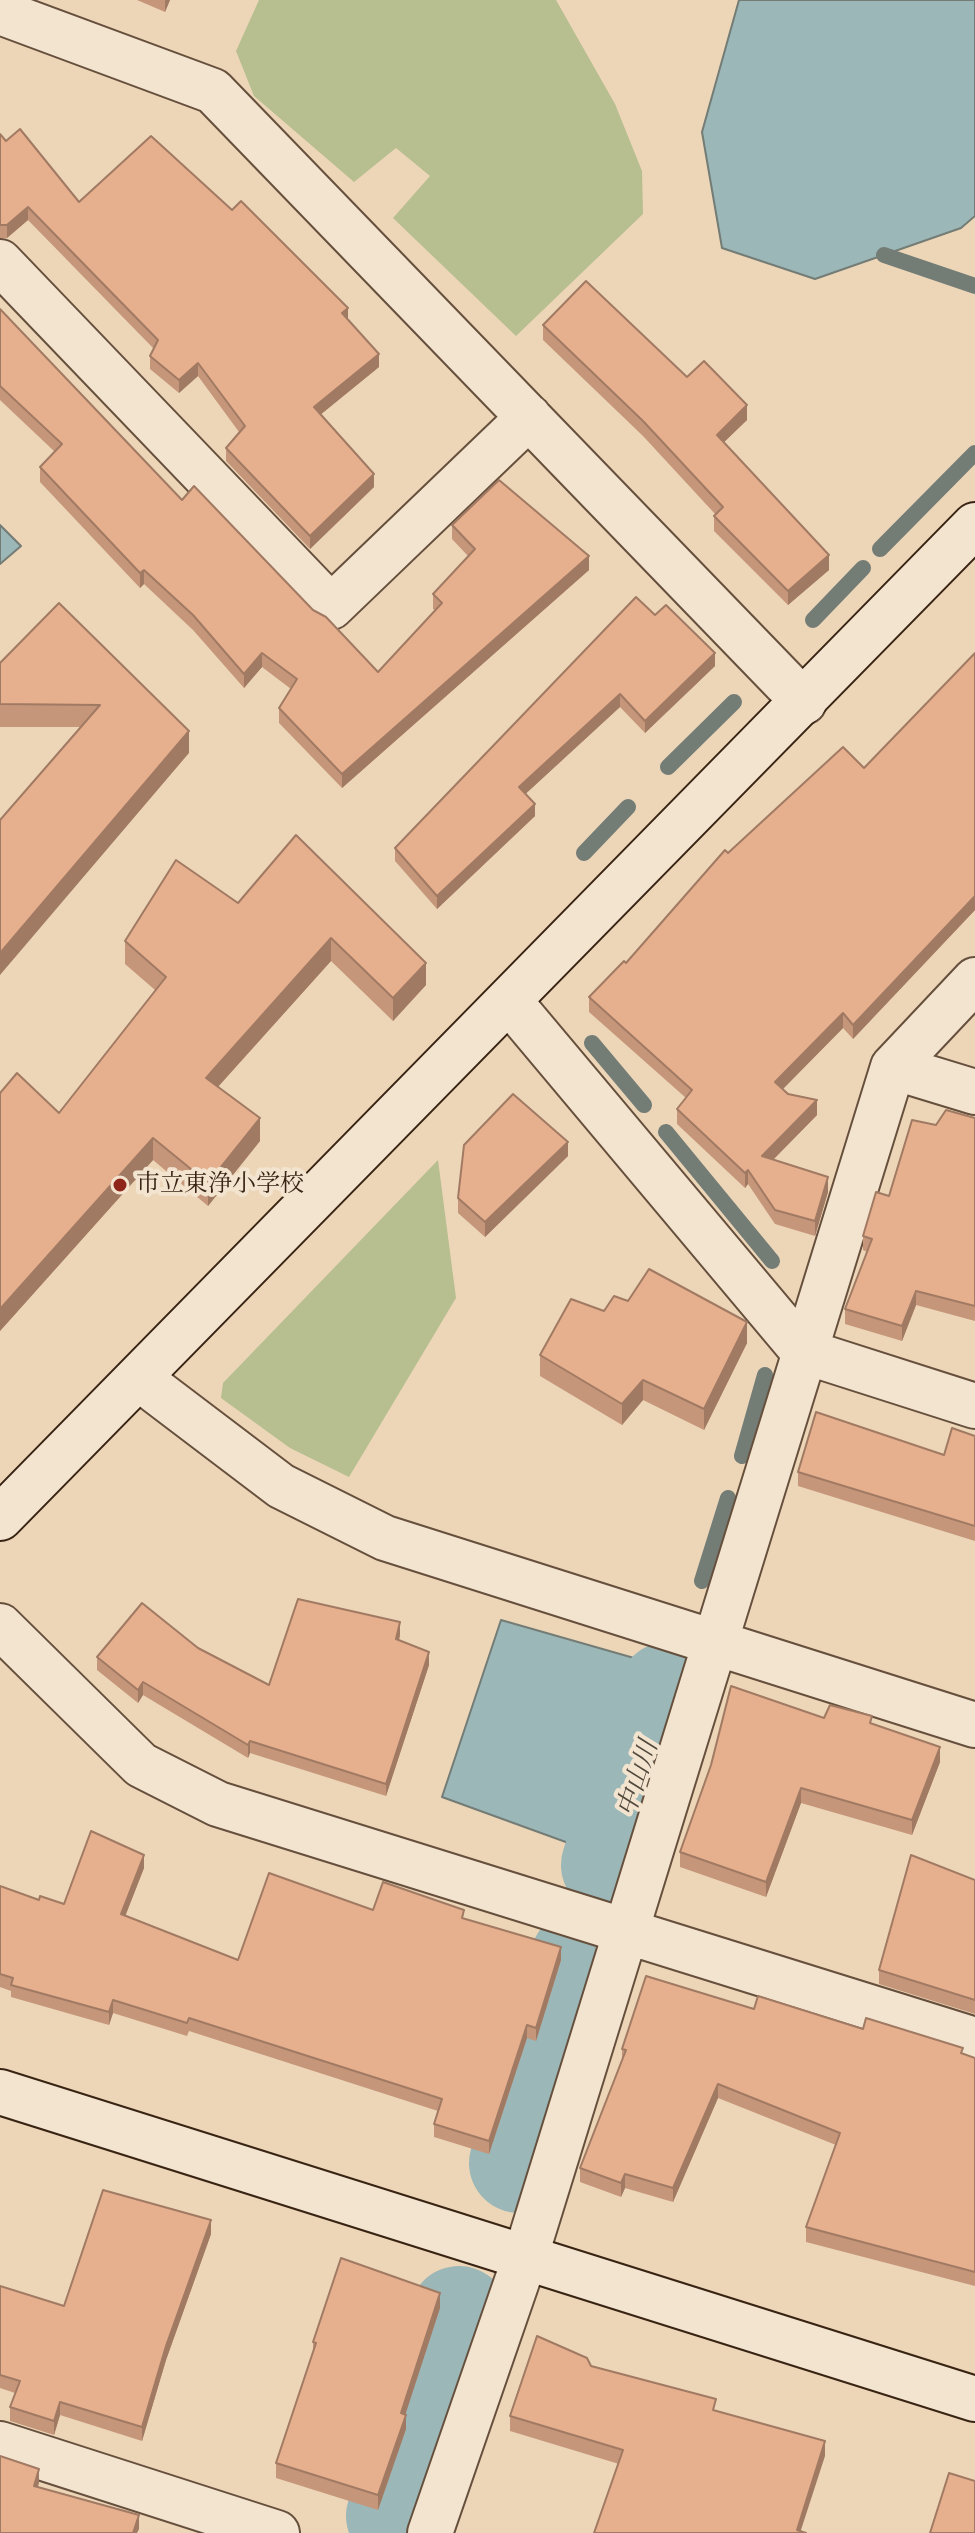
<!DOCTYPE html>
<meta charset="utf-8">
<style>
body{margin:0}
canvas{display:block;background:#ecd6b7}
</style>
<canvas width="975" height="2533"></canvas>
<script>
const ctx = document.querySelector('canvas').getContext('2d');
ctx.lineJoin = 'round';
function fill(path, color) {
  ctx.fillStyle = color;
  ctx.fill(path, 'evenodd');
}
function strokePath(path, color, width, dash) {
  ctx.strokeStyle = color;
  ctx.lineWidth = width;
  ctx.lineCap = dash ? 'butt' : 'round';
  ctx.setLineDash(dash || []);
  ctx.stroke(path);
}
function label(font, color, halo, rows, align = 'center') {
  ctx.font = font + ' Alegreya,"Noto Serif JP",serif';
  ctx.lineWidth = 8;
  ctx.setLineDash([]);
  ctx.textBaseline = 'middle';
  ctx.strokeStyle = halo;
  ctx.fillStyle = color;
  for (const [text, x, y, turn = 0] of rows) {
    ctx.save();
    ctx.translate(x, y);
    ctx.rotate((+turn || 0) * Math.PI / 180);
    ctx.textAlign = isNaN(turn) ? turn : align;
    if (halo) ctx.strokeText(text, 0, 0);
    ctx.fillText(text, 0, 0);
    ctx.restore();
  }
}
fill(new Path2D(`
 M259,0H556L615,104L642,171L643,214L516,336L393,218L430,176L396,148L354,182L254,96L236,51Z
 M438,1160L456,1298L349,1477L290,1448L221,1398L223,1383Z`), '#b7be8f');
const water = new Path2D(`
 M739,0H975V216L961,228L815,279L722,248L702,132Z
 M0,525L21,546L0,564Z
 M501,1620L641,1660L585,1849L442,1797Z`);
fill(water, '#9bb7b7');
strokePath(water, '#747c76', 2);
strokePath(new Path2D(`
 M884,255L975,286
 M880,549L975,453
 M813,620L863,568
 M668,767L734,702
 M584,853L628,807
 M592,1043L644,1105
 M666,1132L772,1261
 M742,1456L765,1375
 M702,1581L728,1498
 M668,1692L671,1683`), '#747c76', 16);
strokePath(new Path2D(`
 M611,1865L668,1692
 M548,2063L580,1960
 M519,2163L538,2099
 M426,2419L459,2316
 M396,2516L416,2451`), '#9bb7b7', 100);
const street = new Path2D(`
 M0,12L213,91L804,702
 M0,262L331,607L529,417
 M510,1002L803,1351L975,1406
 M893,1067L975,1092
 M140,1379L281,1486L385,1538L975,1725
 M0,1626L141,1765L218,1804L975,2040
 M0,2444L277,2533
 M430,2533L525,2258L893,1067L975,980`);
const secondary = new Path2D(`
 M0,1518L975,525
 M0,2092L975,2399`);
strokePath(street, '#66503d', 48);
strokePath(secondary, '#392414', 48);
strokePath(street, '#f3e4d0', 44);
strokePath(secondary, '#f3e4d0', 44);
fill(new Path2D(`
 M137,0H170L165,12Z
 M0,134L6,141L79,202L348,320L379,367L321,414L374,487L310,549L226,461V448L239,432L198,376L179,393L150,369V356L154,349L28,220L7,238H0Z
 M0,309L182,500L313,610L378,672L435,610L433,609V594L468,556L452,539V525L589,570L342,788L279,723V708L291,689L262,667L244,688L193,630L144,584L140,588L40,482V467L55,452L0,400Z
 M543,325L687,377L747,420L724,442L829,570L788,605L714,531V516L716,515L643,436L543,340Z
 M59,603L189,753L80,727H0V663Z
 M655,615L715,666L645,733L620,707L525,794L535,816L437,909L395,861V848Z
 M975,653V910L853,1039L843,1028L783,1089L817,1115L773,1160L828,1192L815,1236L775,1224L748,1184L745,1188L677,1124V1109L686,1098L589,1012V997L626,963L728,853L864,768Z
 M296,835L426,985L393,1021L331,961L218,1087L260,1141L208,1206L153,1160L0,1331V1093L59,1113L155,990L125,964V941L238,903Z
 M975,1118V1321L916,1305L902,1341L845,1324V1309L867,1252L863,1250V1236L936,1125Z
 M568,1156L485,1237L458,1213V1198Z
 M604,1311L747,1343L704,1430L643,1400L622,1425L540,1376V1355Z
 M975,1436V1541L798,1486V1472L944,1455Z
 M400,1635L399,1640L429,1665L386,1796L250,1753L248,1758L143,1695L138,1703L97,1670V1657L198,1648L269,1685Z
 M824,1718L872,1723L940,1762L912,1835L801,1803L766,1897L680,1867V1852Z
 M144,1868L125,1916L238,1960L373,1910L464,1919L561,1960L536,2041L527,2038L489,2154L434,2137V2124L438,2111L189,2031L187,2036L113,2013L109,2025L11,1997V1991L0,1987V1886L39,1900L64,1904Z
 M975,1880V2014L879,1984V1970Z
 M754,2009L863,2029L963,2053L975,2058V2286L806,2242V2227L836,2145L718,2098L673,2202L625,2188L621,2197L580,2182V2168L622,2059V2049Z
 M211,2234L166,2360L142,2441L60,2415L54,2435L10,2421V2407L15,2393L0,2388V2286L64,2306Z
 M440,2308L405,2414L406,2429L378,2510L276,2478V2463L313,2353V2342Z
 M591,2366L716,2411L825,2456L619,2464L510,2431V2416Z`), '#c6967a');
fill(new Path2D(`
 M165,0H170L165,12Z
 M28,207V220L7,238V225Z
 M348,308V321L342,313Z
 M379,354V367L314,420V407Z
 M198,363V376L179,393V380Z
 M747,405V420L717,449V435Z
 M374,474V487L310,549V536Z
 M829,555V570L788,605V591Z
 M589,556V570L342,788V774Z
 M144,570V584L140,588V573Z
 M262,653V667L244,688V674Z
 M715,653V666L645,733V721Z
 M620,694V707L519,800V787Z
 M189,731V753L0,975V953Z
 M535,804V816L437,909V896Z
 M975,896V910L853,1039V1025Z
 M331,938V961L206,1100V1078Z
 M426,963V985L393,1021V998Z
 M843,1013V1028L775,1097V1082Z
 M817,1100V1115L762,1171V1156Z
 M260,1118V1141L208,1206V1183Z
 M153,1138V1160L0,1331V1309Z
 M568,1142V1156L485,1237V1222Z
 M748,1170V1184L745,1188V1173Z
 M828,1177V1192L815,1236V1221Z
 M916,1291V1305L902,1341V1326Z
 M747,1322V1343L704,1430V1409Z
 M643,1380V1400L622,1425V1404Z
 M400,1622V1635L396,1651V1639Z
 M429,1652V1665L386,1796V1784Z
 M143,1682V1695L138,1703V1690Z
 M250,1741V1753L248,1758V1745Z
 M940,1747V1762L912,1835V1820Z
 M801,1788V1803L766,1897V1882Z
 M144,1855V1868L121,1927V1914Z
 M561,1947V1960L536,2041V2028Z
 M113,2000V2013L109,2025V2012Z
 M527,2025V2038L489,2154V2141Z
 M718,2084V2098L673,2202V2188Z
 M625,2174V2188L621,2197V2183Z
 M211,2220V2234L166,2360L142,2441V2427L166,2346Z
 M440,2293V2308L401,2428V2413Z
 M60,2402V2415L54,2435V2421Z
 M406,2415V2429L378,2510V2495Z
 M825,2441V2456L800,2533L797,2530Z
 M39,2469V2483L34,2500V2486Z
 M139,2515V2529L137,2533H133Z`), '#a17a63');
const building = new Path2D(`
 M20,129L79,202L151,136L232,210L241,201L348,308L342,313L379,354L314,407L374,474L310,536L226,448L245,426L198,363L179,380L150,356L158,340L28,207L7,225H0V134L6,141Z
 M586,281L687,377L704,361L747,405L717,435L829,555L788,591L714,516L723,507L643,421L543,325Z
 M0,309L182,500L194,486L313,610L326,617L378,672L442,603L433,594L475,549L452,525L499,480L589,556L342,774L279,708L297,679L262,653L244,674L193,615L144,570L140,573L40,467L62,444L0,386Z
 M636,597L655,615L666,605L715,653L645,721L620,694L519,787L535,804L437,896L395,848Z
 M59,603L189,731L0,953V820L100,705L0,704V663Z
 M975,653V896L853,1025L843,1013L775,1082L788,1094L817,1100L762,1156L828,1177L815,1221L775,1210L748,1170L745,1173L677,1109L692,1090L589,997L624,961L626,963L725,850L728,853L843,747L864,768Z
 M296,835L426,963L393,998L331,938L206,1078L260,1118L208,1183L153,1138L0,1309V1093L17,1073L59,1113L166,977L125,941L176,860L238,903Z
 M513,1094L568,1142L485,1222L458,1198L464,1145Z
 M946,1110L975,1118V1306L916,1291L902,1326L845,1309L872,1239L863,1236L876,1192L889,1196L912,1120L936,1125Z
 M649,1269L747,1322L704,1409L643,1380L622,1404L540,1355L571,1299L604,1311L614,1296L628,1301Z
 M816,1412L944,1455L952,1428L975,1436V1526L798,1472Z
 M298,1599L400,1622L396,1639L429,1652L386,1784L250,1741L248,1745L143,1682L138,1690L97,1657L142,1603L198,1648L269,1685Z
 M731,1686L824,1718L830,1705L872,1716L870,1723L940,1747L912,1820L801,1788L766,1882L680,1852L711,1765Z
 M91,1831L144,1855L121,1914L238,1960L269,1873L373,1910L383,1882L464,1910L462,1918L561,1947L536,2028L527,2025L489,2141L434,2124L442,2099L189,2018L187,2023L113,2000L109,2012L11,1985L13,1978L0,1974V1886L39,1900L40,1896L64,1904Z
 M911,1855L975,1880V2000L879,1970Z
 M646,1976L754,2009L758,1996L863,2029L866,2018L963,2048L961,2053L975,2058V2272L806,2227L840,2133L718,2084L673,2188L625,2174L621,2183L580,2168L626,2050L622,2049Z
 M103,2190L211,2220L166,2346L142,2427L60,2402L54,2421L10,2407L20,2381L0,2375V2286L64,2306Z
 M341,2258L440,2293L401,2413L406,2415L378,2495L276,2463L316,2343L313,2342Z
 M537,2336L587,2358L591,2366L716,2399L713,2410L825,2441L797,2530L806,2533H594L623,2450L510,2416Z
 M0,2456L39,2469L34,2486L139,2515L133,2533H0Z
 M949,2473L975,2481V2533H930Z`);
fill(building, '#e6af8e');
strokePath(building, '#a17a63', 2);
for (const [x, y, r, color] of [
 [120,1185,8,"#8f2418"]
]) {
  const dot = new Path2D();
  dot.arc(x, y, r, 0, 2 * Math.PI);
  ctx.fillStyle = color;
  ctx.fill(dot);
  strokePath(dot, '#f3e4d0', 3);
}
label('24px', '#392414', '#f3e4d0', [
 ["市立東浄小学校",136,1185]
], 'left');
label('italic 26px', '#52493d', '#f3e4d0', [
 ["中山川",639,1779,-72]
]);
</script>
